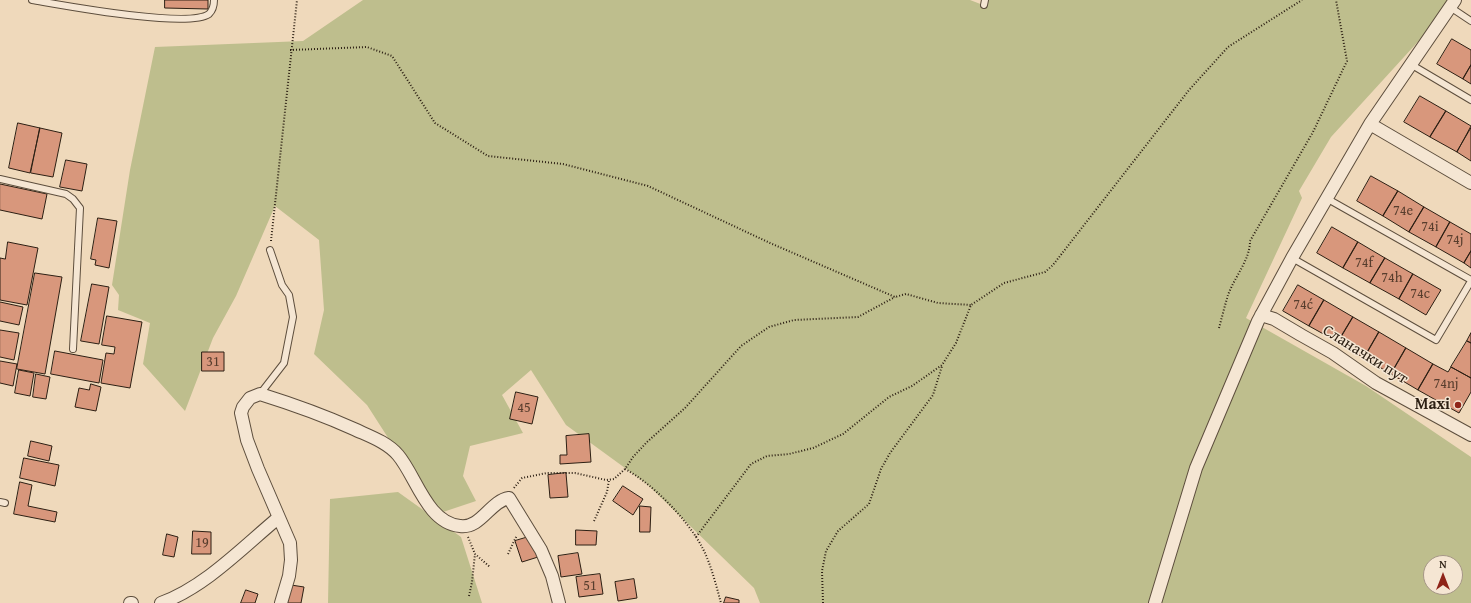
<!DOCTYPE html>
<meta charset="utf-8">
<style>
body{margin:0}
#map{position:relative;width:1471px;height:603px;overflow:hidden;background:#efd9bb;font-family:"Gentium Book Plus",serif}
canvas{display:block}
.north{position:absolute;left:1423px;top:555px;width:40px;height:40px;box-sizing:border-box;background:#f5e6d3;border:1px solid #a59686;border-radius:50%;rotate:0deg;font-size:11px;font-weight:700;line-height:16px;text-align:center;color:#2c1f13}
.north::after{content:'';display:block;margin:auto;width:14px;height:18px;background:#8f2418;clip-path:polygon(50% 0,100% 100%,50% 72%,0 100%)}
</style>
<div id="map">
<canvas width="1471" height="603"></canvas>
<div class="north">N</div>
</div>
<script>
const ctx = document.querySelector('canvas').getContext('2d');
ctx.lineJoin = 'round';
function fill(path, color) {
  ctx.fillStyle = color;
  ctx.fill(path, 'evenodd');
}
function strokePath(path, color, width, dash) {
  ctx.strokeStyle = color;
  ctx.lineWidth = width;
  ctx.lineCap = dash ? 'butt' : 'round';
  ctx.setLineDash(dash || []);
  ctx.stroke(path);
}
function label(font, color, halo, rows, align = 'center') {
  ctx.font = font + ' "Gentium Book Plus",serif';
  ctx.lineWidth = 3;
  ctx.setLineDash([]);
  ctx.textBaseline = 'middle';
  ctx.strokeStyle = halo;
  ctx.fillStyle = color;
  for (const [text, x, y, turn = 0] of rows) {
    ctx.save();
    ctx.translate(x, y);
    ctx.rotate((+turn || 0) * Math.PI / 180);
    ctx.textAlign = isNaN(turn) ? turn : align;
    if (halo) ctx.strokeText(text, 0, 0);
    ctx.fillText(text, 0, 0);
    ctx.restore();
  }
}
fill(new Path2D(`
 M363,0H970L983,5L985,0H1456L1331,137L1299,191L1302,198L1246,318L1366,386L1471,457V603H760L754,588L647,484L566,425L531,370L502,395L523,433L470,446L463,476L476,501L437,514L367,405L314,354L324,310L319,240L275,206L236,296L213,338L185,411L143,364L150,323L118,310L119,295L112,285L130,170L155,47L303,41ZM1431,563H1455V587H1431Z
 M398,492L461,537L482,603H328L330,499Z`), '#bebe8d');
const building = new Path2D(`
 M165,0H208V9L165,8Z
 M1452,39L1471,50V65L1463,79L1437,64Z
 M1471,65V84L1463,79Z
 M1420,96L1446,111L1430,137L1404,122Z
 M1446,111L1471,126L1457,152L1430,137Z
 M18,123L40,128L30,173L9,168Z
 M40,128L62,133L53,177L31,173Z
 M1471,128V161L1457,152Z
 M66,160L87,164L82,191L60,187Z
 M1371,176L1398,191L1383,216L1357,201Z
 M0,184L47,194L42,219L0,210Z
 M1398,191L1424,207L1409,232L1383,216Z
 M1424,207L1450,222L1436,247L1409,232Z
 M98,218L117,221L109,268L95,265L96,260L91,259Z
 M1450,222L1471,234V251L1464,263L1436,247Z
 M1332,227L1358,242L1343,268L1317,253Z
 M8,242L38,248L27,305L0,300V258L5,259Z
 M1358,242L1385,258L1370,283L1343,268Z
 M1471,251V268L1464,263Z
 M1385,258L1413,274L1399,299L1370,283Z
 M35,273L62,277L45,374L17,369Z
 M1413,274L1441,290L1426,315L1399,299Z
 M92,284L109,287L99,344L81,341Z
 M1298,285L1324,300L1309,326L1283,311Z
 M1324,300L1353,317L1338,342L1309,326Z
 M0,302L23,307L19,325L0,321Z
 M107,316L142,322L130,388L101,383L106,353L114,354L115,347L102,345Z
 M1353,317L1379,332L1364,358L1338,342Z
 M0,330L19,333L14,360L0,357Z
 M1379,332L1406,348L1391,374L1364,358Z
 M1471,333V343L1467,341Z
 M1467,341L1471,343V378L1451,367Z
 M1406,348L1433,364L1418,390L1391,374Z
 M55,351L103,360L99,383L51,374Z
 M202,352H224V371H202Z
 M0,361L17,364L13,386L0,383Z
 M1433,364L1448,372L1451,367L1471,378V392L1459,413L1418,390Z
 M19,370L34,373L30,396L15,393Z
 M36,374L50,377L46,399L33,397Z
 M91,384L101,387L96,411L75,407L79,388L89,390Z
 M516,392L538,397L532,424L510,419Z
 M589,434L591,462L560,464V455H567L566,436Z
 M31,441L52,446L49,461L28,456Z
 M24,458L59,465L55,486L20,478Z
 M566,473L568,497L550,498L548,475Z
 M20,482L32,485L28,506L57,512L55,522L14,514Z
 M623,486L643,499L633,515L613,501Z
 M640,506L651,507L650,532H640Z
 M576,530L597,531L596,545H576Z
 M193,531L211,532V554H192Z
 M167,534L178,537L174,557L163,555Z
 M532,536L538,557L522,562L515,541Z
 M578,553L582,574L561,577L558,556Z
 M600,574L603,594L579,597L576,577Z
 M634,579L637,598L618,601L615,582Z
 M291,585L304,587L301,603H288Z
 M246,590L258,594L255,603H241Z
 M726,597L739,600V603H724Z`);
fill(building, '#d8977c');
strokePath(building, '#2c1f13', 1);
const lane = new Path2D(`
 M32,0C62,5 188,29 209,14C213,10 214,5 214,0
 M984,5L985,0
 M1450,7L1471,21
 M1412,65L1471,100
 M0,179L66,194L73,199L80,208L73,349
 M1326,198L1471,280
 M1292,258L1436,340L1471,281
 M260,394L284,363L293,317L289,295L282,285L270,250
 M0,502L5,503`);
const street = new Path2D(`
 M1370,124L1471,183
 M1261,315L1274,319L1301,335L1333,353L1376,383L1471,435
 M130,603H132
 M161,603C205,587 242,548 278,518
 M281,603L289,576L291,560L290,543L258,469L247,440L241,413L243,407L250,398L260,394C292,404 323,415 354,429C369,436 387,442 398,455C416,476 427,523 460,526C481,529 490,501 509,498L541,550L552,576L559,603
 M1155,603L1196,468L1258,321L1292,258L1370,124L1455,0`);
strokePath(lane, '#5d4e3d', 8);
strokePath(street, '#5d4e3d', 14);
strokePath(new Path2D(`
 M290,50L367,47L392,56L435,123L488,156L563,164L648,186L770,243L895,297L906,294L938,303L971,305
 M271,241L297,0
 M1219,328C1222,317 1225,305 1228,295C1235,276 1250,260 1250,241L1313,132L1347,61L1336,0
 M625,469C653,484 687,519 702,547C711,564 716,585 721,603
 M514,488L522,478L547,473H575L606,480L614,479L625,469L633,457L647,442L685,408L741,346L769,327L794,320L858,317L895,297
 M594,521L607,492L609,480
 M468,537L475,554L490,567
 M696,537L751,464L767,456L789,454L813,448L843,434L889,397L912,386L942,365L956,343L971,305L1004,283L1045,272L1053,265L1189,90L1228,47L1302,0
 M508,554L517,535
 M469,596L472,582L475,554
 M823,603L822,571L826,551L838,531L869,504L881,469L890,453L933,395L942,366`), '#2c1f13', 2, [1, 2]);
strokePath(lane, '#f5e6d3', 6);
strokePath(street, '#f5e6d3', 12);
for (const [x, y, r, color] of [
 [1458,405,4,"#8f2418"]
]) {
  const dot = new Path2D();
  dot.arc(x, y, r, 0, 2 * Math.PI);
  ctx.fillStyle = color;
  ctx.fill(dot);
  strokePath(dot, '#f5e6d3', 1.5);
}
label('14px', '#573d2d', null, [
 ["74e",1403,211],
 ["74i",1430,227],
 ["74j",1455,240],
 ["74f",1364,263],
 ["74h",1392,278],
 ["74c",1420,294],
 ["74ć",1303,305],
 ["31",213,362],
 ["74nj",1446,384],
 ["45",524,408],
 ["19",202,543],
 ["51",590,586]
]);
label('16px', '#2c1f13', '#f5e6d3', [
 ["Сланачки пут",1365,355,32]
]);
label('bold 16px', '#2c1f13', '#f5e6d3', [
 ["Maxi",1450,405]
], 'right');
</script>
